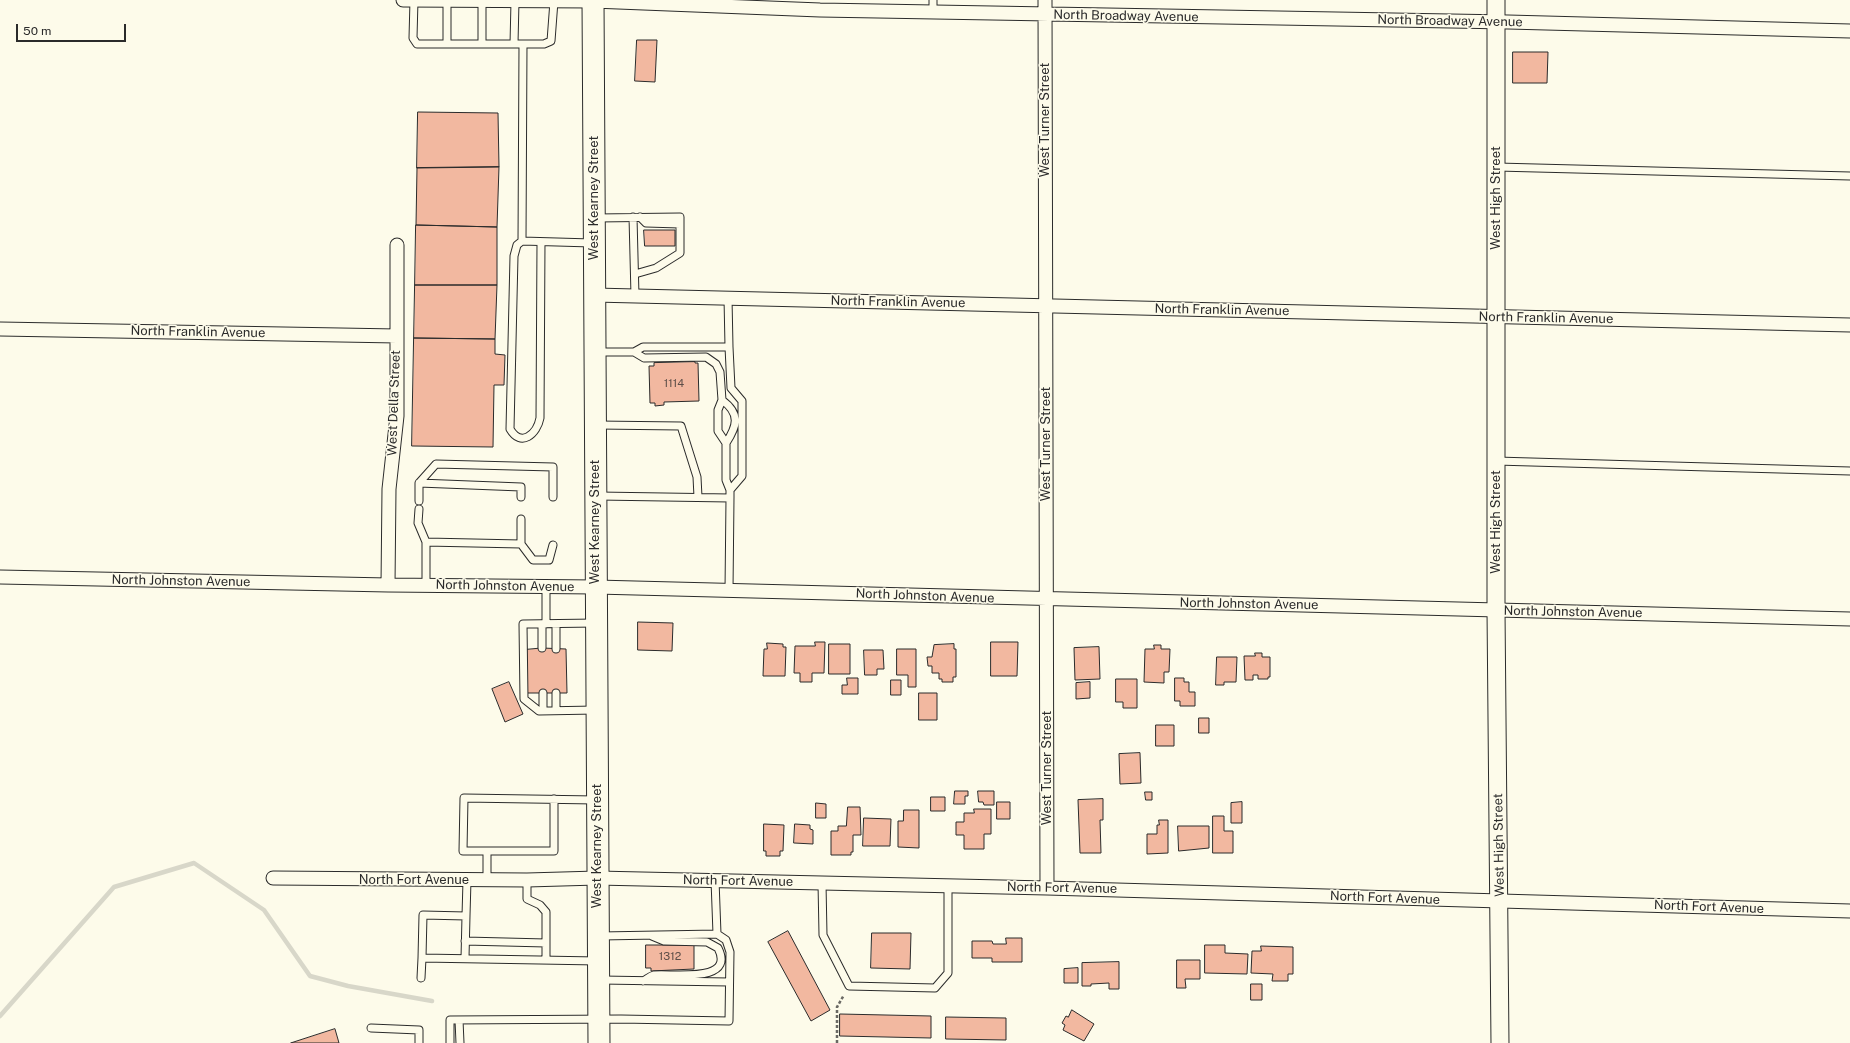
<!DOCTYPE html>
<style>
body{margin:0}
#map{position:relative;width:1850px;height:1043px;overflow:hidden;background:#fdfbea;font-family:"Public Sans",sans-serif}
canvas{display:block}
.scale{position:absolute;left:16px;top:24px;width:110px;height:18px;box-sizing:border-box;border:2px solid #2b2b2b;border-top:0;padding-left:5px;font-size:12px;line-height:14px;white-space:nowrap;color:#2b2b2b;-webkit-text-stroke:3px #fdfbea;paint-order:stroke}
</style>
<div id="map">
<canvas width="1850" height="1043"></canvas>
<div class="scale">50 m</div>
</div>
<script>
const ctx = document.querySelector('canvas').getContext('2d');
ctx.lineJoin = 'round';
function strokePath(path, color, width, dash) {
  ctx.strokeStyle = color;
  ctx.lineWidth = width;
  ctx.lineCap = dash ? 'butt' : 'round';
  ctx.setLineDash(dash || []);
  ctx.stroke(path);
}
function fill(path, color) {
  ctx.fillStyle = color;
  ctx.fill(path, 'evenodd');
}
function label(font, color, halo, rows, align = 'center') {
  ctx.font = font + ' "Public Sans",sans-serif';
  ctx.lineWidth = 3;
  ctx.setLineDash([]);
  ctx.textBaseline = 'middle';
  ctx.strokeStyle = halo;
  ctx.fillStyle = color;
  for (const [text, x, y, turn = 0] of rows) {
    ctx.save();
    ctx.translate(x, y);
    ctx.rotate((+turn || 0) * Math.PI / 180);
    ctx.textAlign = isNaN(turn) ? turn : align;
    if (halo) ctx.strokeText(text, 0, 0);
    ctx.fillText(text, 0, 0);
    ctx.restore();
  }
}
strokePath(new Path2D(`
 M0,1016L114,887L194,863L264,910L310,976L348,986L432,1001`), '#d8d7c9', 4.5);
const building = new Path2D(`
 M637,40H657L655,82L635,81Z
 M1513,52H1548L1547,83H1513Z
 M418,112L498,113L499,167L417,168Z
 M499,167L497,227L416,225L417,168Z
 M416,225L497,227V285H415Z
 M644,230H675V246H645Z
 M415,285H497L495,339L414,338Z
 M414,338L495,339V354L505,355L504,385H494L493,447L412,446Z
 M695,362V363H698L699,401L664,402V405L655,406V403H650L649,366H654V363Z
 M638,622L673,623L672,651L638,650Z
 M815,642H825L824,673H812V682H800V673H794L795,646H815Z
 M991,642H1018L1017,676H991Z
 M767,643L783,644V647H786L785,676H763L764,649H767Z
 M829,644H850V674H829Z
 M954,644V649H956V677H953V682H942V679H939V673H932V666H928L927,657H932L934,645Z
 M1154,645H1161V649H1170L1169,672H1164V683L1144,682L1145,649H1154Z
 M1099,647L1100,679L1075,680L1074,648Z
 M542,648L566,649L567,693H524V650Z
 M897,649H916V687H908V675H897Z
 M864,650H883L884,669H877V675H865Z
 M1255,653H1262V657H1270V677H1268V679H1258V675H1253V680H1245L1244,656H1255Z
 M1217,657H1237L1236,682H1224V685H1216Z
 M847,678H858V694H842V685H847Z
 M1175,678H1184V682H1189V692H1195V706H1180V701H1175Z
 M1116,679H1137V708H1123V702H1116Z
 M891,680H901V695H891Z
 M509,682L523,714L505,722L492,689Z
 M1090,682V698L1076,699V683Z
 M919,693H937V720H919Z
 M1199,718H1209V733H1199Z
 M1156,725H1174V746H1156Z
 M1140,753L1141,783L1120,784L1119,754Z
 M955,791H968V796H965V804H954Z
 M978,791H994V805H984L983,802H979Z
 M1145,792H1152V800H1146Z
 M931,797H945V811H931Z
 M1103,799V820H1100L1101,853H1080L1078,800Z
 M997,802H1010V819H997Z
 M1242,802V823H1231V803Z
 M816,803L826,804V818H816Z
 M848,807H860L861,835H853V852H851V855H831V831H838V826H846Z
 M974,809H991V834H984V849H964V835H956V822H964V813H974Z
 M904,810H919V848L898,847V821H903Z
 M1213,816H1224V831H1233V853H1213Z
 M864,818L891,819L890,846H863Z
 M1159,820H1168V853L1147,854V834H1157V825H1159Z
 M764,824L784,825L783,851H780V856H766V851H764Z
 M795,824L810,825V829L813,830V844L794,843Z
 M1178,826H1209V848L1179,851Z
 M788,931L830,1010L811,1021L768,942Z
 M872,933H911L910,969L871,968Z
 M1006,938H1022V962H992V958H972V941H992L993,944H1006Z
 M646,945H694V969L651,971V968H646Z
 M1205,945H1225V953L1248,954L1247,974L1205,973Z
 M1261,946L1293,947V974H1288V981H1272L1273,974L1251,973L1252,951H1261Z
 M1177,960H1200V979H1185L1186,988H1177Z
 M1119,962V989H1109V983L1091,984V986H1082V963Z
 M1078,968V983H1064V969Z
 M1251,984H1262V1000H1251Z
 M1072,1010L1094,1024L1084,1041L1063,1030L1065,1025L1062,1023L1066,1016L1068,1017Z
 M840,1014L931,1016V1038L840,1036Z
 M946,1017L1006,1018V1040L946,1039Z
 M335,1029L339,1043H291Z`);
fill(building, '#f2b8a0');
strokePath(building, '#2b2b2b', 1);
const service = new Path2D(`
 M414,0L413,38L417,44H544L551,41L554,1
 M933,0V12
 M447,44V1
 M482,44V1
 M514,44L515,1
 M523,44L522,241L592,243
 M1497,167L1850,176
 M633,217L635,296
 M640,217L646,223L680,224
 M596,218L680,217V253L656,268L635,274
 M522,241L517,245L514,256L510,429C521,448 537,434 540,418L541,242
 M728,298L729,347
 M597,352H634L643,347H729L731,388L742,401V476L730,490V498
 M634,352L644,358L706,357L716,364L720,372L722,400L718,410V431L726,443V480L730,490
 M722,400C741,414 737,426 726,443
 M597,425L681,426L697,477L698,497
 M1496,461L1850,471
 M419,483L521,487V497
 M598,496L730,498L729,590
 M419,501V483L436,464L553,467V497
 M419,509L418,523L426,542L521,544L533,560H549L553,545
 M426,542V585
 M521,544V519
 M596,623L523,624L524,699L539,711L596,710
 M542,624V648
 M546,624V586
 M556,649V624
 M543,693V710
 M556,693V710
 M554,799V851H463L464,798L596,800
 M467,880L466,916L423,915L422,958L598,961
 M487,880V851
 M527,880V899L540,905L546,912V960
 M715,880L717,934
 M822,883L823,935L849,986L935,988L948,973V886
 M465,941L546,943
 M465,958L466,916
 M421,978L422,958
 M601,980L729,982
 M643,981C647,979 650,976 654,975C672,973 736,984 718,948L707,942L664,941L652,936
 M459,1020L460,1043
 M371,1028L419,1030V1043
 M450,1043V1020L621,1019L729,1021L730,952L726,940L717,934L600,936`);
const minor = new Path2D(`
 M403,0L593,1L820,10L1508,22L1850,31
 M1045,0L1047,888
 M594,295L1850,325
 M0,329L397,336
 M0,577L388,585L596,587L1850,619
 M388,585L389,489L397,416V245
 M273,878L527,880L597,878L1047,888L1850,911`);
const tertiary = new Path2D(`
 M1496,0V610L1500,1043`);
const primary = new Path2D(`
 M593,0L599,1043`);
strokePath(service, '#2b2b2b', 9);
strokePath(minor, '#2b2b2b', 15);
strokePath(tertiary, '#2b2b2b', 19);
strokePath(primary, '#2b2b2b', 23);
strokePath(new Path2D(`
 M837,1043V1007L844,995`), '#6a6964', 2.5, [3, 2]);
strokePath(service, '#fdfbea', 7);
strokePath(minor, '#fdfbea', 13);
strokePath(tertiary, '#fdfbea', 17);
strokePath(primary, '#fdfbea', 21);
label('11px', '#5d4e48', null, [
 ["1114",674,384],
 ["1312",670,957]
]);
label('13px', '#2b2b2b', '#fdfbea', [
 ["North Broadway Avenue",1126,16,1],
 ["North Broadway Avenue",1450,21,1],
 ["West Turner Street",1045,120,-90],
 ["West Kearney Street",594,198,-90],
 ["West High Street",1496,198,-90],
 ["North Franklin Avenue",898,302,1],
 ["North Franklin Avenue",1222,310,1],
 ["North Franklin Avenue",1546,318,1],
 ["North Franklin Avenue",198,332,1],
 ["West Della Street",394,403,-88],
 ["West Turner Street",1046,444,-90],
 ["West Kearney Street",595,522,-90],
 ["West High Street",1496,522,-90],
 ["North Johnston Avenue",181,581,1],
 ["North Johnston Avenue",505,586,1],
 ["North Johnston Avenue",925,596,2],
 ["North Johnston Avenue",1249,604,1],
 ["North Johnston Avenue",1573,612,1],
 ["West Turner Street",1047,768,-90],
 ["West High Street",1499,845,-91],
 ["West Kearney Street",597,846,-90],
 ["North Fort Avenue",414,880],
 ["North Fort Avenue",738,881,1],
 ["North Fort Avenue",1062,888,1],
 ["North Fort Avenue",1385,898,2],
 ["North Fort Avenue",1709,907,2]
]);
</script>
